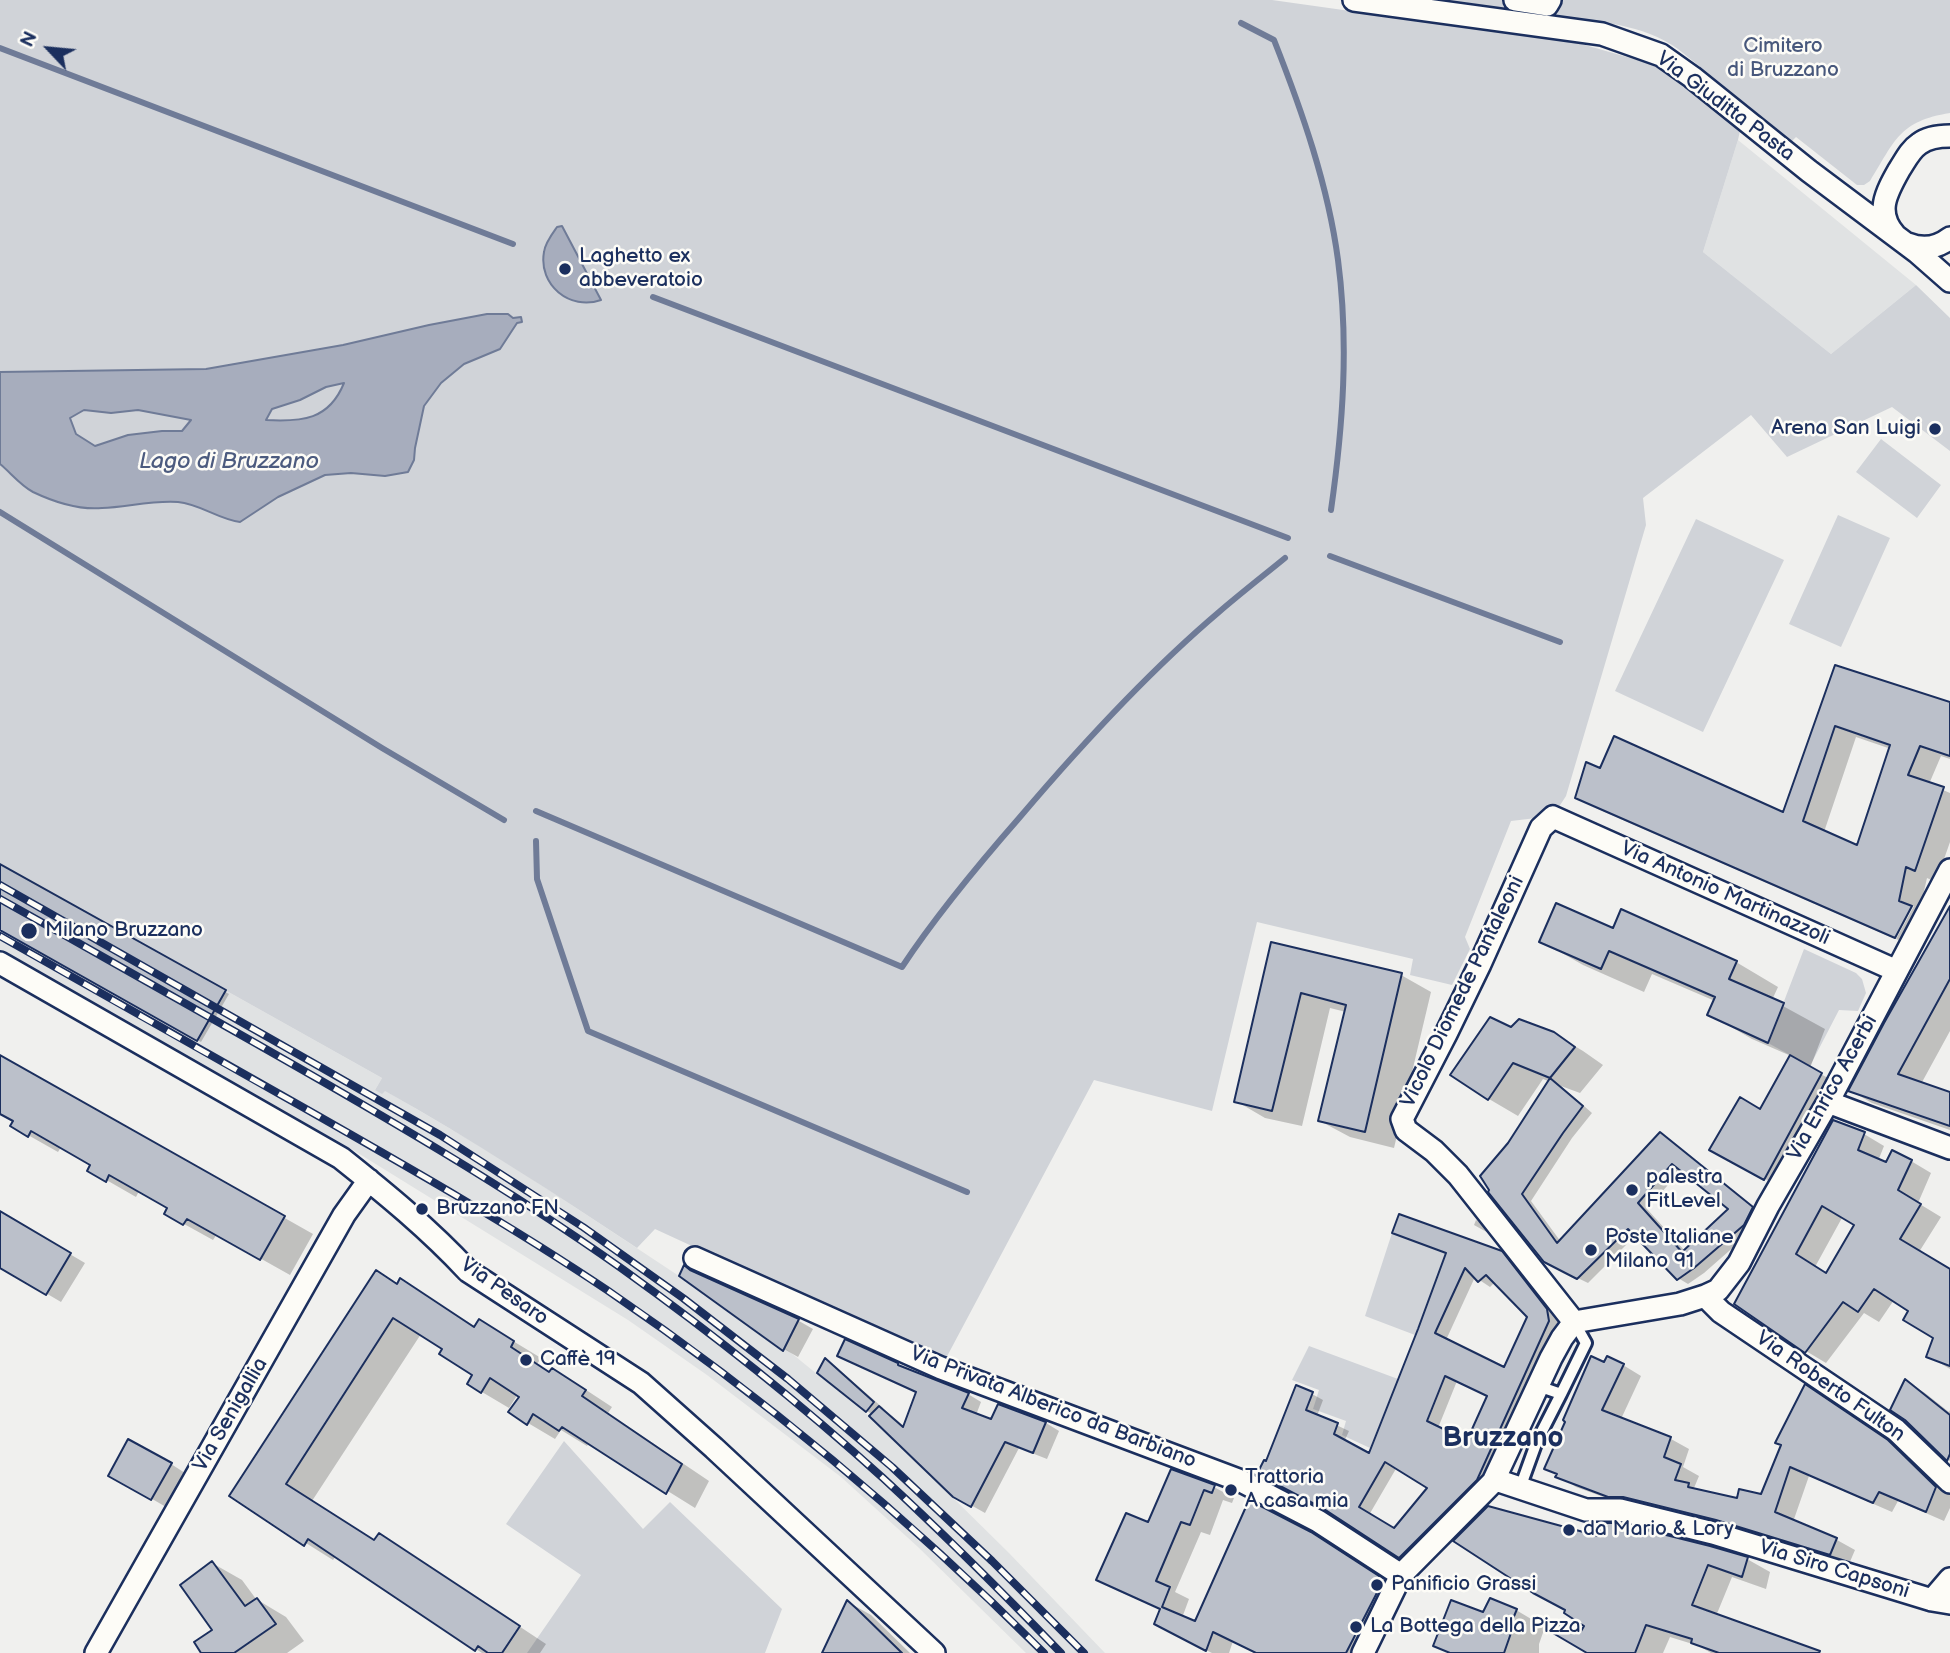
<!DOCTYPE html>
<meta charset="utf-8">
<style>
body{margin:0}
#map{position:relative;width:1950px;height:1653px;overflow:hidden;background:#f0f0ee;font-family:"Balsamiq Sans",sans-serif}
canvas{display:block}
.north{position:absolute;left:14px;top:14px;width:70px;height:70px;-webkit-text-stroke:5px #fdfcf7;paint-order:stroke;rotate:296deg;font-size:19px;font-weight:700;line-height:28px;text-align:center;color:#1b2f5e}
.north::after{content:'';display:block;margin:auto;width:24px;height:32px;background:#1b2f5e;clip-path:polygon(50% 0,100% 100%,50% 72%,0 100%)}
</style>
<div id="map">
<canvas width="1950" height="1653"></canvas>
<div class="north">N</div>
</div>
<script>
const ctx = document.querySelector('canvas').getContext('2d');
ctx.lineJoin = 'round';
function fill(path, color) {
  ctx.fillStyle = color;
  ctx.fill(path, 'evenodd');
}
function strokePath(path, color, width, dash) {
  ctx.strokeStyle = color;
  ctx.lineWidth = width;
  ctx.lineCap = dash ? 'butt' : 'round';
  ctx.setLineDash(dash || []);
  ctx.stroke(path);
}
function label(font, color, halo, rows, align = 'center') {
  ctx.font = font + ' "Balsamiq Sans",sans-serif';
  ctx.lineWidth = 5;
  ctx.setLineDash([]);
  ctx.textBaseline = 'middle';
  ctx.strokeStyle = halo;
  ctx.fillStyle = color;
  for (const [text, x, y, turn = 0] of rows) {
    ctx.save();
    ctx.translate(x, y);
    ctx.rotate((+turn || 0) * Math.PI / 180);
    ctx.textAlign = isNaN(turn) ? turn : align;
    if (halo) ctx.strokeText(text, 0, 0);
    ctx.fillText(text, 0, 0);
    ctx.restore();
  }
}
fill(new Path2D(`
 M1738,140L1916,285L1831,354L1703,252Z
 M0,864L382,1078L375,1090H384L502,1159L679,1276L783,1350L785,1348L876,1422L1009,1553L1105,1653H1026L918,1547L841,1477L707,1375L628,1320L353,1150L0,952Z`), '#e0e2e3');
fill(new Path2D(`
 M0,0H1272L1578,43L1648,63L1708,96L1741,126L1738,140L1703,252L1831,354L1916,285L1950,318V451L1892,407L1787,457L1751,415L1643,498L1646,525L1566,796L1553,816L1511,821L1465,937L1470,949L1452,985L1410,975L1413,959L1257,922L1212,1111L1094,1080L944,1362L655,1229L637,1248C554,1193 471,1139 385,1091L382,1094L375,1090L382,1078L0,864Z
 M1339,0H1950V113C1899,121 1895,141 1870,181L1864,185H1857L1796,137L1792,141L1678,49C1660,36 1641,30 1619,25L1454,1L1356,2Z
 M1881,439L1941,485L1917,518L1856,472Z
 M1838,515L1890,538L1841,647L1789,624Z
 M1696,519L1784,560L1703,732L1615,691Z
 M1804,949L1856,973L1862,979L1866,993L1858,1011L1839,1010L1810,1066L1768,1043Z
 M1392,1233L1446,1253L1415,1335L1365,1316Z
 M1309,1346L1398,1379L1370,1448L1342,1435L1346,1421L1313,1409L1319,1390L1292,1380Z
 M564,1441L643,1529L670,1502L782,1609L765,1653H527L581,1575L506,1524Z`), '#d0d3d8');
const water = new Path2D(`
 M562,226L601,300C570,311 538,285 544,252C545,243 552,234 557,227Z
 M487,314H508L513,318L521,317L522,322L517,323L500,349L464,364L441,383L424,406L415,448L414,460L408,472L385,476L351,473L325,475L278,497L240,522C218,519 200,504 178,502C153,500 127,507 102,508C79,510 54,502 33,492C20,485 11,473 0,464V372L206,369L343,345L429,325ZM344,383C329,420 302,422 266,420L272,409L300,400L326,387ZM84,410L111,413L138,410L191,420L182,431H162L128,435L95,446L76,434L70,418Z`);
fill(water, '#a7adbd');
strokePath(water, '#6f7b97', 2);
fill(new Path2D(`
 M1836,667L1950,704V759L1941,756L1929,784L1950,793V842L1936,882L1927,878L1919,913L1916,948L1896,939L1914,906H1910L1893,938L1598,809L1577,797L1601,770L1784,815ZM1856,737L1891,749L1858,847L1824,832Z
 M0,866L229,994L201,1042L0,928Z
 M1950,910V1031L1921,1084L1950,1094V1130L1872,1103L1851,1091Z
 M1614,930L1736,962L1778,987L1772,1000L1825,1029L1810,1068L1835,1082L1778,1186L1711,1149L1761,1111L1791,1056L1752,1039L1709,1014L1715,1001L1652,974L1644,992L1583,965L1541,941Z
 M1273,944L1401,975L1431,992L1394,1148L1350,1137L1320,1121L1346,1012L1330,1008L1302,1126L1265,1118L1236,1101Z
 M1512,1029L1553,1033L1583,1051L1603,1065L1580,1093L1561,1086L1592,1113L1572,1138L1531,1201L1561,1242L1660,1134L1670,1140L1762,1214L1753,1230L1704,1273L1688,1284L1678,1278L1636,1235L1588,1283L1555,1267L1490,1192L1510,1144L1550,1082L1543,1079L1518,1116L1489,1099ZM1681,1170L1730,1209L1685,1251L1647,1209Z
 M0,1057L313,1234L290,1275L217,1234L213,1240L166,1214L170,1208L139,1191L136,1197L89,1170L93,1164L61,1147L58,1152L12,1126L15,1121L0,1112Z
 M1833,1122L1864,1134L1884,1146L1878,1161L1887,1165L1911,1161L1931,1173L1918,1203L1941,1217L1919,1252L1950,1271V1369L1928,1356L1935,1338L1911,1310L1894,1300L1879,1322L1864,1313L1826,1363L1806,1351L1736,1303ZM1843,1216L1857,1224L1827,1275L1815,1267Z
 M5,1216L85,1263L61,1302L0,1266V1224Z
 M1476,1220L1484,1225L1492,1235L1474,1225Z
 M1395,1232L1501,1253L1513,1260L1558,1317L1559,1328L1487,1486L1412,1563L1267,1463L1312,1394L1323,1400L1317,1416L1349,1431L1344,1442L1370,1455L1448,1254L1405,1238ZM1475,1277L1490,1287L1495,1282L1529,1317L1505,1370L1446,1340ZM1457,1381L1489,1396L1469,1441H1465L1438,1428ZM1397,1467L1429,1487L1395,1530L1369,1515Z
 M681,1275L700,1276L799,1321L813,1329L798,1357L784,1349Z
 M401,1280L476,1327L480,1321L541,1358L537,1364L551,1373L580,1386L612,1407L608,1413L709,1481L695,1508L589,1442L587,1446L561,1430L555,1439L528,1423L521,1396L518,1394L509,1408L482,1392L469,1383L475,1375L444,1349L421,1334L312,1501L376,1541L407,1552L546,1644L540,1653H482L336,1556L333,1560L231,1496Z
 M839,1356L898,1365L968,1394L981,1402L976,1415L992,1421L999,1406L1046,1423L1059,1431L1047,1459L1019,1448L985,1513L969,1504L873,1415L867,1411L826,1361L835,1366L883,1408L882,1410L892,1416L905,1427L918,1393Z
 M1605,1364L1623,1365L1641,1376L1621,1419L1671,1439L1689,1449L1683,1467L1699,1476L1694,1488L1738,1501L1762,1496L1824,1397L1906,1453L1950,1495V1508L1944,1521L1898,1501L1892,1512L1809,1476L1793,1522L1837,1540L1855,1550L1849,1564L1628,1506L1576,1487L1546,1468Z
 M1905,1381L1925,1393L1949,1412L1950,1410V1461L1906,1419Z
 M171,1464L185,1473L166,1507L111,1475Z
 M1172,1471L1214,1487L1234,1498L1232,1503L1223,1500L1210,1535L1201,1532L1175,1592L1189,1599L1182,1618L1196,1624L1331,1546L1401,1591L1371,1653H1257L1233,1641L1229,1653H1212L1176,1635L1162,1610L1118,1591L1099,1579L1149,1524Z
 M1599,1538L1747,1559L1770,1572L1766,1589L1732,1577L1716,1616L1821,1653H1711L1699,1646L1670,1637L1663,1653H1590L1545,1627L1539,1644V1653H1448L1435,1645L1516,1610L1548,1629L1581,1635L1586,1625Z
 M212,1563L242,1580L256,1599L286,1617L304,1641L287,1653H203L214,1631Z
 M848,1602L871,1615L910,1653H824Z`), '#0003');
strokePath(new Path2D(`
 M1241,23L1274,40C1302,111 1328,185 1338,260C1349,344 1343,426 1331,510
 M0,48L513,244
 M653,297L1288,538
 M0,512L382,748L504,820
 M1330,556L1560,642
 M536,811L902,967C937,914 978,865 1020,817C1082,744 1147,673 1219,612C1241,593 1263,576 1285,558
 M536,841L537,879L588,1031L967,1192`), '#6f7b97', 6);
const building = new Path2D(`
 M1835,665L1950,702V756L1920,746L1908,775L1944,787L1915,871L1906,867L1899,901L1912,906L1895,938L1575,798L1586,762L1600,768L1614,736L1783,812ZM1835,726L1890,745L1857,845L1803,821Z
 M0,864L226,990L197,1041L0,930Z
 M1556,903L1613,928L1621,909L1737,961L1729,979L1784,1003L1768,1043L1707,1015L1715,997L1609,951L1601,969L1539,942Z
 M1950,906V979L1898,1074L1950,1092V1126L1848,1091L1884,1023Z
 M1271,942L1402,973L1365,1132L1318,1121L1346,1005L1301,993L1272,1111L1234,1102Z
 M1490,1017L1511,1027L1519,1019L1554,1032L1575,1047L1550,1078L1513,1063L1488,1100L1450,1075Z
 M0,1055L285,1216L260,1260L187,1219L183,1225L164,1214L167,1208L109,1175L106,1182L87,1171L90,1165L31,1131L28,1137L10,1126L13,1121L0,1114Z
 M1790,1055L1822,1073L1764,1180L1709,1150L1740,1097L1760,1109Z
 M1550,1078L1583,1106L1563,1133L1522,1194L1557,1243L1660,1132L1753,1207L1744,1225L1694,1268L1677,1280L1628,1229L1577,1279L1544,1262L1488,1192L1489,1190L1480,1176L1508,1143ZM1672,1164L1728,1209L1682,1252L1638,1203Z
 M1833,1120L1865,1132L1858,1150L1886,1162L1892,1150L1912,1160L1898,1190L1921,1204L1900,1239L1950,1269V1366L1926,1357L1933,1338L1903,1320L1908,1311L1874,1289L1858,1312L1843,1302L1805,1353L1734,1304ZM1822,1206L1854,1225L1826,1273L1796,1254Z
 M0,1211L71,1253L46,1295L0,1268Z
 M1399,1214L1502,1251L1547,1309L1549,1321L1477,1480L1399,1558L1324,1509L1257,1474L1264,1460L1266,1461L1296,1385L1313,1392L1306,1410L1338,1423L1334,1434L1369,1453L1418,1329L1446,1253L1392,1233ZM1465,1268L1478,1282L1486,1275L1527,1317L1504,1367L1435,1333ZM1445,1376L1487,1396L1468,1438L1465,1437L1464,1439L1427,1421ZM1385,1462L1427,1488L1394,1528L1359,1507Z
 M684,1265L690,1270L799,1319L783,1351L679,1276Z
 M376,1270L397,1284L400,1278L474,1327L479,1319L514,1341L511,1347L549,1372L552,1368L586,1390L582,1396L682,1464L666,1494L562,1427L559,1431L533,1414L527,1425L508,1412L519,1397L490,1378L481,1393L467,1384L472,1375L439,1354L442,1349L393,1318L286,1484L374,1540L379,1533L520,1626L502,1653H488L478,1646L475,1651L308,1539L304,1546L229,1496Z
 M845,1339L898,1363V1365L969,1393L962,1408L991,1419L998,1404L1046,1422L1033,1453L1005,1442L971,1507L953,1497L869,1416L879,1406L903,1427L916,1392L837,1356Z
 M1591,1356L1604,1362L1607,1356L1624,1364L1602,1410L1671,1437L1664,1457L1681,1464L1675,1480L1689,1483L1688,1487L1737,1498L1739,1489L1761,1494L1781,1445L1775,1443L1805,1384L1888,1440L1936,1487L1926,1512L1879,1492L1873,1503L1790,1467L1775,1512L1837,1538L1830,1555L1716,1520L1623,1497H1608L1555,1477L1557,1474L1544,1469L1565,1422L1563,1420Z
 M825,1358L874,1402L866,1412L817,1373Z
 M1905,1379L1950,1415V1454L1947,1461L1905,1420L1890,1410Z
 M128,1439L172,1463L151,1500L108,1476Z
 M1171,1469L1215,1485L1212,1493L1204,1490L1190,1525L1181,1522L1156,1581L1170,1587L1162,1607L1195,1621L1249,1500L1311,1532L1382,1578L1383,1581L1346,1653H1256L1213,1632L1206,1651L1154,1624L1160,1609L1096,1580L1126,1513L1148,1522Z
 M1488,1506L1598,1536L1602,1523H1618L1710,1546L1748,1557L1742,1577L1708,1565L1692,1605L1820,1651L1819,1653H1719L1691,1643L1692,1639L1646,1625L1635,1653H1587L1546,1629L1550,1621L1580,1633L1584,1626L1564,1613L1565,1610L1533,1593L1453,1541Z
 M212,1561L245,1606L257,1598L276,1624L234,1653H201L194,1642L212,1630L180,1585Z
 M1490,1598L1517,1609L1510,1626L1511,1633L1504,1653H1450L1433,1646L1451,1600L1483,1612Z
 M847,1600L857,1609L902,1653H822Z`);
fill(building, '#bbc0ca');
strokePath(building, '#1b2f5e', 2);
const lane = new Path2D(`
 M1538,1386L1561,1394L1586,1343L1574,1322
 M1520,1488L1537,1441L1561,1394`);
const street = new Path2D(`
 M1354,0L1602,34L1661,55L1692,77L1809,171L1917,252L1950,281
 M1515,0L1547,5L1550,0
 M1895,235C1875,213 1886,193 1899,170C1905,161 1910,150 1919,144C1928,137 1939,136 1950,136
 M1908,244C1923,250 1937,248 1950,238
 M0,963L341,1158C385,1193 429,1229 468,1271L641,1383L714,1448L934,1653
 M1828,1102L1950,1148
 M695,1258L941,1368L1241,1481L1318,1521L1401,1575
 M1705,1296L1721,1312L1896,1430L1950,1482
 M1574,1322L1458,1175L1434,1151L1406,1130L1402,1119L1446,1034L1480,964L1541,828L1553,817L1897,971
 M1574,1322L1680,1304L1705,1296L1718,1290L1739,1263L1768,1206L1828,1102L1950,870
 M1493,1482L1499,1481L1586,1510H1620L1713,1533L1932,1600L1950,1603
 M1932,1600L1950,1579
 M96,1653L344,1215L369,1180
 M1363,1653L1401,1575L1493,1482L1551,1358L1562,1338L1574,1322`);
strokePath(lane, '#1b2f5e', 16);
strokePath(street, '#1b2f5e', 26);
strokePath(lane, '#fdfcf7', 10);
strokePath(street, '#fdfcf7', 21);
const rail = new Path2D(`
 M0,885L440,1135L583,1227L683,1298L788,1379L892,1467L992,1561L1084,1653
 M0,899C86,947 172,996 257,1044C382,1115 505,1186 621,1268C712,1333 800,1403 883,1478C944,1534 1003,1593 1061,1653
 M0,936C102,994 204,1052 306,1109C408,1167 510,1225 607,1290C764,1397 910,1519 1044,1653`);
strokePath(rail, '#1b2f5e', 8);
strokePath(rail, '#fdfcf7', 5, [16]);
for (const [x, y, r, color] of [
 [565,269,7,"#1b2f5e"],
 [1935,429,7,"#1b2f5e"],
 [29,931,9,"#1b2f5e"],
 [1632,1190,7,"#1b2f5e"],
 [422,1209,7,"#1b2f5e"],
 [1591,1250,7,"#1b2f5e"],
 [526,1360,7,"#1b2f5e"],
 [1231,1490,7,"#1b2f5e"],
 [1569,1530,7,"#1b2f5e"],
 [1377,1585,7,"#1b2f5e"],
 [1356,1627,7,"#1b2f5e"]
]) {
  const dot = new Path2D();
  dot.arc(x, y, r, 0, 2 * Math.PI);
  ctx.fillStyle = color;
  ctx.fill(dot);
  strokePath(dot, '#fdfcf7', 2.5);
}
label('21px', '#48587c', '#fdfcf7', [
 ["Cimitero",1783,47],
 ["di Bruzzano",1783,71]
]);
label('21px', '#1b2f5e', '#fdfcf7', [
 ["Via Giuditta Pasta",1725,107,37],
 ["Via Antonio Martinazzoli",1725,894,24],
 ["Vicolo Diomede Pantaleoni",1463,992,-64],
 ["Via Enrico Acerbi",1833,1088,-61],
 ["Via Pesaro",504,1292,35],
 ["Via Roberto Fulton",1830,1387,35],
 ["Via Privata Alberico da Barbiano",1053,1408,21],
 ["Via Senigallia",231,1415,-60],
 ["Via Siro Capsoni",1834,1570,17]
]);
label('21px', '#1b2f5e', '#fdfcf7', [
 ["Laghetto ex",579,257],
 ["abbeveratoio",579,281],
 ["Arena San Luigi",1921,429,"right"],
 ["Milano Bruzzano",45,931],
 ["palestra",1646,1178],
 ["FitLevel",1646,1202],
 ["Bruzzano FN",436,1209],
 ["Poste Italiane",1605,1238],
 ["Milano 91",1605,1262],
 ["Caffè 19",540,1360],
 ["Trattoria",1245,1478],
 ["A casa mia",1245,1502],
 ["da Mario & Lory",1583,1530],
 ["Panificio Grassi",1391,1585],
 ["La Bottega della Pizza",1370,1627]
], 'left');
label('italic 23px', '#4c5b7f', '#fdfcf7', [
 ["Lago di Bruzzano",229,462]
]);
label('bold 28px', '#1b2f5e', '#fdfcf7', [
 ["Bruzzano",1503,1439]
]);
</script>
